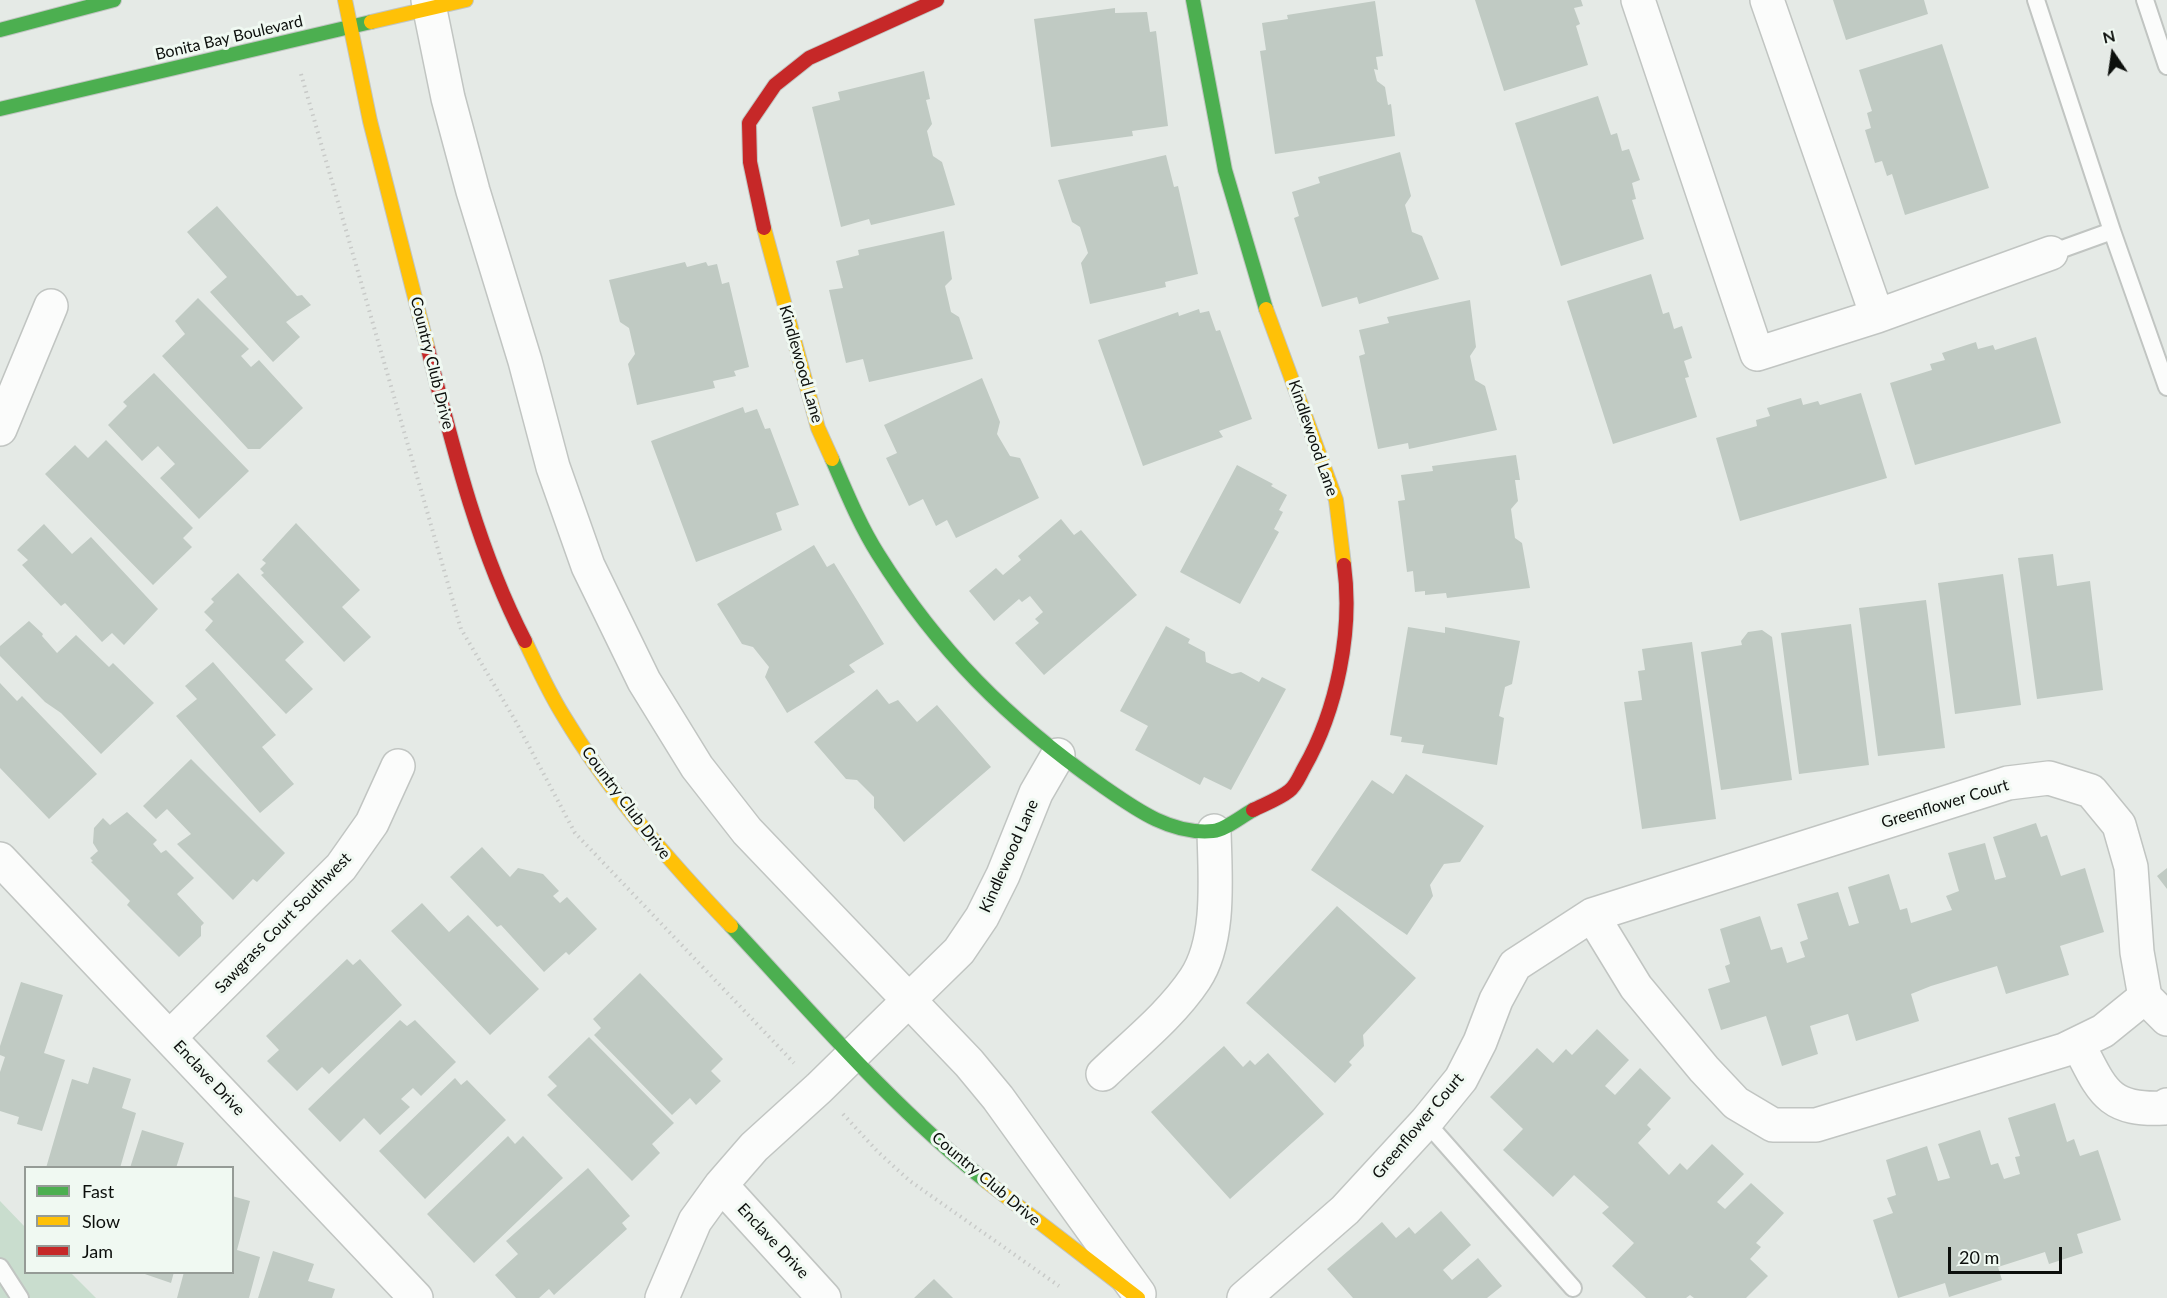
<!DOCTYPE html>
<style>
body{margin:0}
#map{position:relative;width:2167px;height:1298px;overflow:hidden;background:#e5eae6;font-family:Lato,sans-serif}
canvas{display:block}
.legend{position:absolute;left:24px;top:1166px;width:210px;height:108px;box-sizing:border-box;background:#f0f9f2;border:2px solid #959b96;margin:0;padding:8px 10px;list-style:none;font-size:18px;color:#0c0f0c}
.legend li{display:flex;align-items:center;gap:12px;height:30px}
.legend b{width:30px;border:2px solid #959b96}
.north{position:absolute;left:2083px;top:24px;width:60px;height:60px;-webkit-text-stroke:4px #f0f9f2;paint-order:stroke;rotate:347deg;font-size:16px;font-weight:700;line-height:24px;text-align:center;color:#0c0f0c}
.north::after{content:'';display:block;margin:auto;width:21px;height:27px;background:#0c0f0c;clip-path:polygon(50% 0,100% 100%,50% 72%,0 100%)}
.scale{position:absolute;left:1948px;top:1247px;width:114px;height:27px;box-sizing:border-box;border:3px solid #0c0f0c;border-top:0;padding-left:8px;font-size:18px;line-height:21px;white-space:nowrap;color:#0c0f0c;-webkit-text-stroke:4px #f0f9f2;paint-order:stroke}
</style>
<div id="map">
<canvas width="2167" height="1298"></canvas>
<ul class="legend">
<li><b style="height:8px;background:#4caf50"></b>Fast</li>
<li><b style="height:8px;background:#ffc107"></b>Slow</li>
<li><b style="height:8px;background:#c62828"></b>Jam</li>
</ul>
<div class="north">N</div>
<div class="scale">20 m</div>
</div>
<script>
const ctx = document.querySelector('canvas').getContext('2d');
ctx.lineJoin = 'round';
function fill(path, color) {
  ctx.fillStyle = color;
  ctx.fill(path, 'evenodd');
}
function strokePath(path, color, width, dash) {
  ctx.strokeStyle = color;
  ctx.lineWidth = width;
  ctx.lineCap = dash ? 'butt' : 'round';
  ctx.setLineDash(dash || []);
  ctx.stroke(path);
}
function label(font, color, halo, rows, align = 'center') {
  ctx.font = font + ' Lato,sans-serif';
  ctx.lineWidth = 6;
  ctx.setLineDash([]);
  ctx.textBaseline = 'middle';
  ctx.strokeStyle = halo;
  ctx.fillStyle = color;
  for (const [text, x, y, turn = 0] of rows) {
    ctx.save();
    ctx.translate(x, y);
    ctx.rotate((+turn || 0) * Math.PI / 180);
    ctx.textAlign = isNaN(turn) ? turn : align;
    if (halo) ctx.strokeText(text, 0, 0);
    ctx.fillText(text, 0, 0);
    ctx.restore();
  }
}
fill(new Path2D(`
 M0,1201L25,1227L26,1272L71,1273L96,1298H0Z`), '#c9ddce');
fill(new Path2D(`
 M1475,0H1581L1583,6L1574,8L1580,24L1576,26L1588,65L1504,91Z
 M1833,0H1924L1928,14L1846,40Z
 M1375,1L1383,56L1376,57L1378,70L1374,69L1377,81L1385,87L1388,105L1391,104L1395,136L1275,154L1260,51L1266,50L1262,23L1288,19L1287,15Z
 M1115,8V13L1147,12L1150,32L1156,31L1168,126L1132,131L1133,136L1051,147L1034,19Z
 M1942,44L1989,188L1905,215L1892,174L1887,176L1882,161L1875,163L1865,130L1871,128L1867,113L1872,111L1859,70Z
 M924,71L930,99L926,100L932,124L927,131L933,156L942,162L955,205L871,225L869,219L841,227L812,107L840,100L838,92Z
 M1598,96L1611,135L1617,133L1622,151L1629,149L1640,180L1632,183L1636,199L1632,200L1644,239L1561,266L1515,123Z
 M1400,152L1411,196L1405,205L1412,232L1422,236L1439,279L1359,304L1357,297L1322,307L1294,218L1299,216L1292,192L1320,183L1318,177Z
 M1166,155L1174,187L1178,186L1198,274L1165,282L1166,287L1090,304L1081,263L1088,253L1080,227L1072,222L1058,180Z
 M217,206L297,296L302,295L311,305L286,322L300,337L273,362L210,292L227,277L187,232Z
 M944,231L952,279L945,286L951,312L959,317L973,359L869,382L863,359L846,363L829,290L843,288L836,261L859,255L858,250Z
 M685,262L687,267L706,262L708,266L717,264L722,284L729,282L749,367L734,371L736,376L713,381L715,388L637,405L628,364L635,354L629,328L620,322L609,280Z
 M1651,274L1663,314L1669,312L1674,329L1682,326L1692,358L1684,361L1689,377L1685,378L1697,417L1613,444L1567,301Z
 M198,298L249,349L241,356L251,367L259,360L303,408L260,449H248L162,356L185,334L175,321Z
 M1470,300L1476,347L1470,356L1475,380L1485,386L1497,430L1409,449L1408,443L1378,449L1359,356L1365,354L1359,330L1389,323L1387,317Z
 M1199,309L1200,313L1209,311L1216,331L1220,330L1252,419L1219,431L1223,437L1143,466L1098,340L1178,312L1179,316Z
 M2036,337L2061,423L1915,465L1890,383L1932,370L1930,364L1945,360L1942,353L1976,342L1978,349L1993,345L1995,350Z
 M154,373L249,471L199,519L160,478L175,464L158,446L142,461L108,425L127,406L123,402Z
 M982,378L1000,422L997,434L1010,456L1020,458L1039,498L956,538L947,520L936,526L923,499L909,506L886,458L897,453L884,425Z
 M1861,393L1887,478L1740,521L1716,438L1757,426L1756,420L1770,416L1767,408L1801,398L1803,405L1818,401L1820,405Z
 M743,407L745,413L757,409L765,429L770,428L799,505L776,513L782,530L696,562L651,441Z
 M106,440L193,528L183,538L192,547L153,585L45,474L75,445L88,458Z
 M1516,455L1520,480H1515L1518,501L1511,509L1515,538L1522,543L1530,588L1447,598L1446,593L1425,595V591L1415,592L1413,571L1407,572L1398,501L1405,500L1401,475L1433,471L1432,466Z
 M1237,465L1273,484L1271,486L1287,495L1279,510L1283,512L1274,529L1279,532L1240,604L1180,572Z
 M1061,519L1074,535L1081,530L1137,595L1044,675L1015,643L1039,623L1035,619L1043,612L1030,596L1022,602L1019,599L994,621L969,591L996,568L1003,575L1021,560L1018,556Z
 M296,523L360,590L342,607L371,637L344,662L261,575L264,573L260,569L266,563L262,560Z
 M44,524L72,554L91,537L158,609L124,645L112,633L102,642L65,603L61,606L22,565L28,560L17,550Z
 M814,545L827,567L834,563L884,644L849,665L855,672L787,713L765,677L769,667L753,647L742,644L717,604Z
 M2053,554L2057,586L2090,581L2103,690L2037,699L2018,558Z
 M238,573L304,642L285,660L313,689L286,714L205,630L213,621L204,612L214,602L211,599Z
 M2003,574L2021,705L1955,714L1938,583Z
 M1926,600L1945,748L1878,756L1859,608Z
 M29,621L43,634L42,636L57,653L76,635L109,667L113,663L154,703L101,754L61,713L45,702L0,656V646Z
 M1851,624L1869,765L1799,774L1781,633Z
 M1166,626L1190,639L1188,643L1205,652L1206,662L1232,674L1241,672L1259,682L1262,677L1286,689L1231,790L1204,777L1200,785L1135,750L1148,726L1120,711Z
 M1408,627L1445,633V627L1520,641L1512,684L1505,687L1499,716L1504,718L1497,765L1422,753L1424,745L1401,742L1402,737L1390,735Z
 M1762,630L1772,637L1792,780L1721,790L1701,652L1742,645L1741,641L1748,632Z
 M1692,642L1716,819L1642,829L1624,702L1642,700L1638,671L1645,670L1642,649Z
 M213,662L276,735L262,747L294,784L260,813L176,716L197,699L185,686Z
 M0,683L17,701L22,696L97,774L49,819L0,768Z
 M877,689L889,704L898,700L917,722L937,705L991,767L904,842L874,808V797L857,780L846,779L814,742Z
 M191,759L285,853L257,882L253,879L233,900L177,844L191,834L167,809L156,819L143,806Z
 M1406,774L1484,826L1460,862L1444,864L1430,885L1433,896L1407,935L1311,870L1372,780L1393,794Z
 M127,812L157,840L153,844L161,853L166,850L194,878L177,894L204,923L201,926V936L179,957L127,905L130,901L91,862L93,861L90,858L98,851L93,843L94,828L103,818L110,825Z
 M2036,823L2041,837L2047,835L2061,876L2085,868L2104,932L2060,946L2069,975L2006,994L1997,966L1931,986L1911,994L1919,1021L1856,1041L1848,1014L1810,1026L1818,1054L1782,1066L1766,1016L1721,1030L1708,989L1730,982L1725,966L1730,964L1720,929L1760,916L1771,950L1782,947L1787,963L1805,957L1800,942L1808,939L1797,904L1838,892L1849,926L1859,923L1848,887L1889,874L1900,910L1907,908L1911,923L1952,910L1946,896L1959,891L1948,853L1985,843L1995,880L2006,877L1993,837Z
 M482,847L510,877L518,868L543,874L559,891L553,896L560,903L567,897L597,929L569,955L566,952L544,972L501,925L497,927L450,877Z
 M2167,868V889L2157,876Z
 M422,903L449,932L468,915L539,989L490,1035L391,931Z
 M1337,906L1416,978L1363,1035L1364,1046L1349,1062L1352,1065L1335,1083L1246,1003Z
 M347,959L353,965L360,959L402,1005L329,1074L322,1067L297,1091L267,1061L279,1050L266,1036Z
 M640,973L723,1059L711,1071L721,1081L696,1105L690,1098L672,1115L594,1035L601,1028L593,1019Z
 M21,982L63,995L44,1053L65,1060L42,1131L17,1124L19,1117L0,1111V1072L5,1057L0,1055V1046Z
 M400,1020L407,1026L415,1020L456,1062L421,1096L413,1088L401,1099L410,1107L380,1135L364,1118L340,1142L308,1109Z
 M1597,1029L1629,1060L1605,1086L1615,1095L1640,1068L1671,1098L1647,1125L1651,1129L1638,1143L1669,1175L1680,1163L1687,1170L1712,1144L1744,1174L1717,1202L1725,1209L1751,1183L1784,1213L1756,1243L1761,1247L1750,1259L1768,1276L1746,1298H1694L1690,1295L1686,1298H1646L1612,1266L1634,1243L1602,1213L1609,1207L1574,1175L1553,1197L1503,1150L1523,1129L1490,1097L1537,1048L1553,1063L1566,1049L1572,1055Z
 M589,1037L674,1123L652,1144L660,1153L632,1181L547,1095L557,1086L548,1077Z
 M1224,1046L1243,1067L1250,1060L1255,1065L1268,1053L1324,1114L1230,1199L1151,1112Z
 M93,1067L131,1079L122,1108L136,1113L120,1168H46L72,1079L88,1084Z
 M455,1078L461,1085L467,1080L506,1120L425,1199L379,1151Z
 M2055,1103L2067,1142L2074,1139L2080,1156L2098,1150L2121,1220L2077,1234L2083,1253L2049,1264L2045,1252L1998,1267L2002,1280L1949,1297L1945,1283L1898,1298L1873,1220L1893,1213L1887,1198L1896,1195L1886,1160L1927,1146L1938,1181L1950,1178L1938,1144L1980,1130L1991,1165L1998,1163L2004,1179L2020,1174L2015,1157L2020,1156L2008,1118Z
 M142,1130L184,1143L176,1168H130Z
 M508,1136L515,1144L523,1136L563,1178L474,1263L427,1214Z
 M588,1168L630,1216L622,1223L627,1229L554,1295L549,1289L539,1298H516L495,1275L518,1254L506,1241Z
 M232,1196L250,1201L237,1250L260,1257L249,1298H177L184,1272H232Z
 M1441,1211L1471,1245L1443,1270L1452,1280L1478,1258L1502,1286L1487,1298H1353L1327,1269L1382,1222L1396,1238L1409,1227L1415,1234Z
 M273,1251L314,1264L308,1281L335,1289L332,1298H258Z
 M139,1272H174L171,1283Z
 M934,1279L953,1298H914Z`), '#c0cac3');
const lane = new Path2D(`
 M2036,0L2112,231
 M2145,0L2167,66
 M2051,253L2112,231L2167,387
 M1426,1122L1573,1288
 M0,1267L20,1298`);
const street = new Path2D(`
 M428,0L448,98L473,191L525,361L553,467L588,566L644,681L697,767L747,831L969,1063L998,1098L1139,1294
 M1638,0L1757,354L1877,316L2051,253
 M1767,0L1877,316
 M0,429L51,306
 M0,859L416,1298
 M1592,915L1636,987L1704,1069L1736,1103L1773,1125H1816L2064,1050L2103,1031L2145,997
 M170,1037L341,867L372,823L398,766
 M2078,1044C2102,1089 2106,1111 2164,1108L2167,1105
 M1103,1074C1134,1044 1171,1015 1195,979C1221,940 1215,876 1214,831
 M721,1185L824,1298
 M662,1298L695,1221L721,1185L754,1147L819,1088L959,951L982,917L1003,875L1036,793L1058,755
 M1244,1298L1345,1210L1426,1122L1461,1079L1480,1042L1496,1000L1515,965L1592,915L2008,783L2049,778L2091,791L2119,825L2131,867L2137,952L2145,997L2167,1019`);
const fast = new Path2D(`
 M1193,0L1225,170L1266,309
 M0,30L114,0
 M0,109L371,22
 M832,459C846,491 859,524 878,554C938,650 1008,720 1101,785C1134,808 1170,835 1213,831C1225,830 1242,816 1253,810
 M731,926C813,1014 893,1108 987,1182`);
const slow = new Path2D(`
 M345,0L370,121L428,349
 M371,22L466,0
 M764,228L818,428L832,459
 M1266,309L1336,500L1344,565
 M525,641C537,666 548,691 563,715C609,792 669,861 731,926
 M987,1182L1138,1298`);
const jam = new Path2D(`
 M764,228L750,162L749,123L775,85L809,58L937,0
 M428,349C453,448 478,550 525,641
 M1253,810C1265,804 1279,799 1289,791C1296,786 1300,775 1304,768C1337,710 1353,631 1344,565`);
strokePath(lane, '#c1c5c2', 20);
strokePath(street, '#c1c5c2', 36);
strokePath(fast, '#c1c5c2', 16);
strokePath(slow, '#c1c5c2', 16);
strokePath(jam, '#c1c5c2', 16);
strokePath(new Path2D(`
 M301,74L461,629L515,720L575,833L794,1063
 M843,1114L878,1152L910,1181L1059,1286`), '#c8cac8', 4, [1.5, 4.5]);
strokePath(lane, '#fbfcfb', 16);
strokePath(street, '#fbfcfb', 33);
strokePath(fast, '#4caf50', 14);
strokePath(slow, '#ffc107', 14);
strokePath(jam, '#c62828', 14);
label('16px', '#0c0f0c', '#f0f9f2', [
 ["Bonita Bay Boulevard",229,38,-13],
 ["Country Club Drive",432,363,76],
 ["Kindlewood Lane",801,364,74],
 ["Kindlewood Lane",1313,438,71],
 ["Country Club Drive",626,803,53],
 ["Greenflower Court",1945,804,-17],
 ["Kindlewood Lane",1009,856,-66],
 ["Sawgrass Court Southwest",283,923,-46],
 ["Enclave Drive",209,1078,47],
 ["Greenflower Court",1418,1126,-50],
 ["Country Club Drive",986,1179,40],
 ["Enclave Drive",773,1241,47]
]);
</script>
